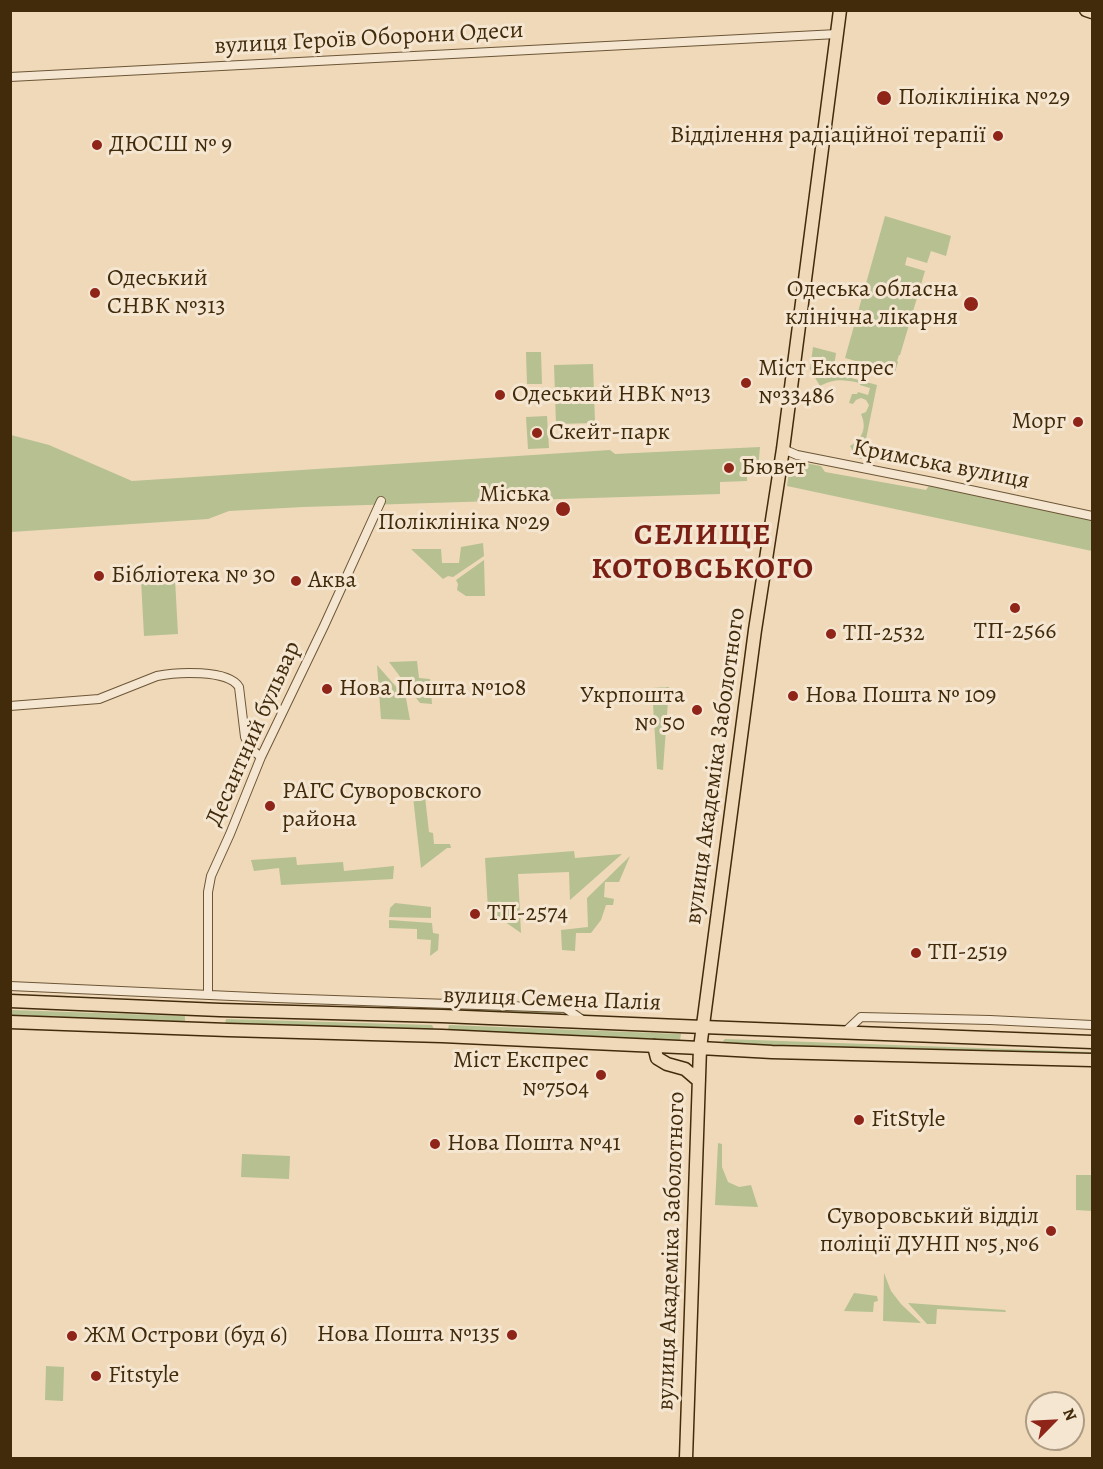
<!DOCTYPE html>
<meta charset="utf-8">
<style>
body{margin:0}
#map{position:relative;width:1103px;height:1469px;overflow:hidden;background:#efd9b9;font-family:Alegreya,serif}
canvas{display:block}
.frame{position:absolute;inset:0;border:12px solid #422b0b;pointer-events:none}
.north{position:absolute;left:1025px;top:1391px;width:60px;height:60px;box-sizing:border-box;background:#f5e6d2;border:2px solid #ad9b82;border-radius:50%;rotate:66deg;font-size:16px;font-weight:700;line-height:24px;text-align:center;color:#422b0b}
.north::after{content:'';display:block;margin:auto;width:21px;height:27px;background:#8f2418;clip-path:polygon(50% 0,100% 100%,50% 72%,0 100%)}
</style>
<div id="map">
<canvas width="1103" height="1469"></canvas>
<div class="frame"></div>
<div class="north">N</div>
</div>
<script>
const ctx = document.querySelector('canvas').getContext('2d');
ctx.lineJoin = 'round';
function fill(path, color) {
  ctx.fillStyle = color;
  ctx.fill(path, 'evenodd');
}
function strokePath(path, color, width, dash) {
  ctx.strokeStyle = color;
  ctx.lineWidth = width;
  ctx.lineCap = dash ? 'butt' : 'round';
  ctx.setLineDash(dash || []);
  ctx.stroke(path);
}
function label(font, color, halo, rows, align = 'center') {
  ctx.font = font + ' Alegreya,serif';
  ctx.lineWidth = 6;
  ctx.setLineDash([]);
  ctx.textBaseline = 'middle';
  ctx.strokeStyle = halo;
  ctx.fillStyle = color;
  for (const [text, x, y, turn = 0] of rows) {
    ctx.save();
    ctx.translate(x, y);
    ctx.rotate((+turn || 0) * Math.PI / 180);
    ctx.textAlign = isNaN(turn) ? turn : align;
    if (halo) ctx.strokeText(text, 0, 0);
    ctx.fillText(text, 0, 0);
    ctx.restore();
  }
}
fill(new Path2D(`
 M885,216L951,236L946,256L931,251L927,263L907,257L905,265L925,271L900,355H899L897,361L898,362L895,372L845,358Z
 M813,347L836,353L833,373L877,385L862,459L857,458L850,446C863,439 867,427 861,414L866,412L869,405L866,400L861,398L856,400L853,404L849,403L852,394H857L858,392L868,395L870,388L860,385V383C843,380 836,378 820,386L810,369Z
 M526,352H541L542,384H527Z
 M593,364L595,423L556,424L554,365Z
 M547,416L549,448L528,449L526,417Z
 M11,435L49,445L132,481L610,450L615,454L760,447L758,470L747,469V481L720,482V494L303,507L229,511L208,519L11,532Z
 M799,462L821,466L825,472L926,490L930,484L1092,520V551L787,486L790,466Z
 M483,543L484,556L453,577L448,576L443,579L411,549H441L442,563H459L461,547Z
 M484,560L485,596H466L457,590L458,584L456,580Z
 M175,579L178,634L144,636L141,580Z
 M417,661L419,678L430,679L432,704L420,703L389,662Z
 M377,665L406,698L410,720L381,719Z
 M669,687L663,770L657,769L652,688Z
 M412,788H424L429,832L433,833L434,844H450L451,848H447L421,868Z
 M574,851L575,858L622,854L570,900L569,872L518,874L521,933L488,910L485,858Z
 M630,856L619,882H605L604,897L614,899L613,905H606L601,920L591,933H576L575,951L562,950L561,930L588,927L587,898Z
 M296,857L297,865L343,862L344,871L394,866L393,879L281,885L279,868L254,871L251,860Z
 M395,903L431,907V918L389,917L390,908Z
 M389,920L432,923L433,933L439,934L438,950L430,956L431,940L417,939V929L389,928Z
 M430,1007L559,1011L562,1014L559,1015L430,1012Z
 M11,1010L185,1016V1022L11,1015Z
 M226,1019L432,1025L434,1029L432,1030L225,1024Z
 M449,1025L681,1034L680,1040L449,1030L448,1029Z
 M725,1039L1092,1052V1056L725,1044L723,1041Z
 M718,1143L722,1144V1167L728,1182L739,1187L751,1185L758,1207L715,1205Z
 M242,1154L290,1156L289,1179L241,1177Z
 M1076,1175H1092V1211L1076,1210Z
 M884,1273L891,1291L901,1304L921,1323L883,1321Z
 M854,1293L877,1296L878,1301L874,1302L873,1312L844,1311Z
 M908,1303L1005,1310L1006,1312L937,1309L936,1324H927Z
 M46,1366L64,1367L63,1401L45,1400Z`), '#b6c091');
const minor = new Path2D(`
 M10,77L837,34
 M783,449L797,455L933,482L1092,516
 M10,706L99,699L157,676C176,672 228,669 239,687L245,737L251,749L261,757
 M10,986L276,998L565,1008L584,1021
 M208,994V892L211,876L230,834L261,757L324,626L381,501
 M845,1032L861,1017L990,1020L1092,1025`);
const primary = new Path2D(`
 M703,1027L1092,1042
 M654,1046L657,1058L667,1064L685,1069L699,1081
 M686,1458L700,1048L772,1052L1092,1060`);
const trunk = new Path2D(`
 M1086,10L1092,12
 M10,1001L220,1010L442,1016L703,1027
 M10,1022L228,1030L442,1036L700,1048L755,630L783,449L840,10`);
strokePath(minor, '#6d5636', 10);
strokePath(primary, '#422b0b', 15);
strokePath(trunk, '#422b0b', 15);
strokePath(minor, '#f5e6d2', 8);
strokePath(primary, '#efd9b9', 12);
strokePath(trunk, '#efd9b9', 12);
for (const [x, y, r, color] of [
 [884,98,8,"#8f2418"],
 [998,136,6,"#8f2418"],
 [97,145,6,"#8f2418"],
 [95,293,6,"#8f2418"],
 [971,304,8,"#8f2418"],
 [746,383,6,"#8f2418"],
 [500,395,6,"#8f2418"],
 [1078,422,6,"#8f2418"],
 [537,433,6,"#8f2418"],
 [729,468,6,"#8f2418"],
 [563,509,8,"#8f2418"],
 [99,576,6,"#8f2418"],
 [296,581,6,"#8f2418"],
 [1015,608,6,"#8f2418"],
 [831,634,6,"#8f2418"],
 [327,689,6,"#8f2418"],
 [793,696,6,"#8f2418"],
 [697,710,6,"#8f2418"],
 [270,806,6,"#8f2418"],
 [475,914,6,"#8f2418"],
 [916,953,6,"#8f2418"],
 [601,1075,6,"#8f2418"],
 [859,1120,6,"#8f2418"],
 [435,1144,6,"#8f2418"],
 [1051,1231,6,"#8f2418"],
 [512,1335,6,"#8f2418"],
 [72,1336,6,"#8f2418"],
 [96,1376,6,"#8f2418"]
]) {
  const dot = new Path2D();
  dot.arc(x, y, r, 0, 2 * Math.PI);
  ctx.fillStyle = color;
  ctx.fill(dot);
  strokePath(dot, '#f5e6d2', 2);
}
label('24px', '#422b0b', '#f5e6d2', [
 ["вулиця Героїв Оборони Одеси",369,39,-3],
 ["Кримська вулиця",941,465,11],
 ["Десантний бульвар",254,734,-66],
 ["вулиця Академіка Заболотного",716,766,-82],
 ["вулиця Семена Палія",552,1000,2],
 ["вулиця Академіка Заболотного",672,1251,-88]
]);
label('24px', '#422b0b', '#f5e6d2', [
 ["Поліклініка №29",898,98],
 ["Відділення радіаційної терапії",986,136,"right"],
 ["ДЮСШ № 9",109,145],
 ["Одеський",107,279],
 ["СНВК №313",107,307],
 ["Одеська обласна",958,290,"right"],
 ["клінічна лікарня",958,318,"right"],
 ["Міст Експрес",758,369],
 ["№33486",758,397],
 ["Одеський НВК №13",512,395],
 ["Морг",1066,422,"right"],
 ["Скейт-парк",549,433],
 ["Бювет",741,468],
 ["Міська",550,495,"right"],
 ["Поліклініка №29",550,523,"right"],
 ["Бібліотека № 30",111,576],
 ["Аква",308,581],
 ["ТП-2566",1015,632,"center"],
 ["ТП-2532",843,634],
 ["Нова Пошта №108",339,689],
 ["Укрпошта",685,696,"right"],
 ["№ 50",685,724,"right"],
 ["Нова Пошта № 109",805,696],
 ["РАГС Суворовского",282,792],
 ["района",282,820],
 ["ТП-2574",487,914],
 ["ТП-2519",928,953],
 ["Міст Експрес",589,1061,"right"],
 ["№7504",589,1089,"right"],
 ["FitStyle",871,1120],
 ["Нова Пошта №41",447,1144],
 ["Суворовський відділ",1039,1217,"right"],
 ["поліції ДУНП №5,№6",1039,1245,"right"],
 ["Нова Пошта №135",500,1335,"right"],
 ["ЖМ Острови (буд 6)",84,1336],
 ["Fitstyle",108,1376]
], 'left');
ctx.letterSpacing = '1.5px';
label('bold 30px', '#7a1f14', '#f5e6d2', [
 ["СЕЛИЩЕ",703,537],
 ["КОТОВСЬКОГО",703,571]
]);
ctx.letterSpacing = '0px';
</script>
